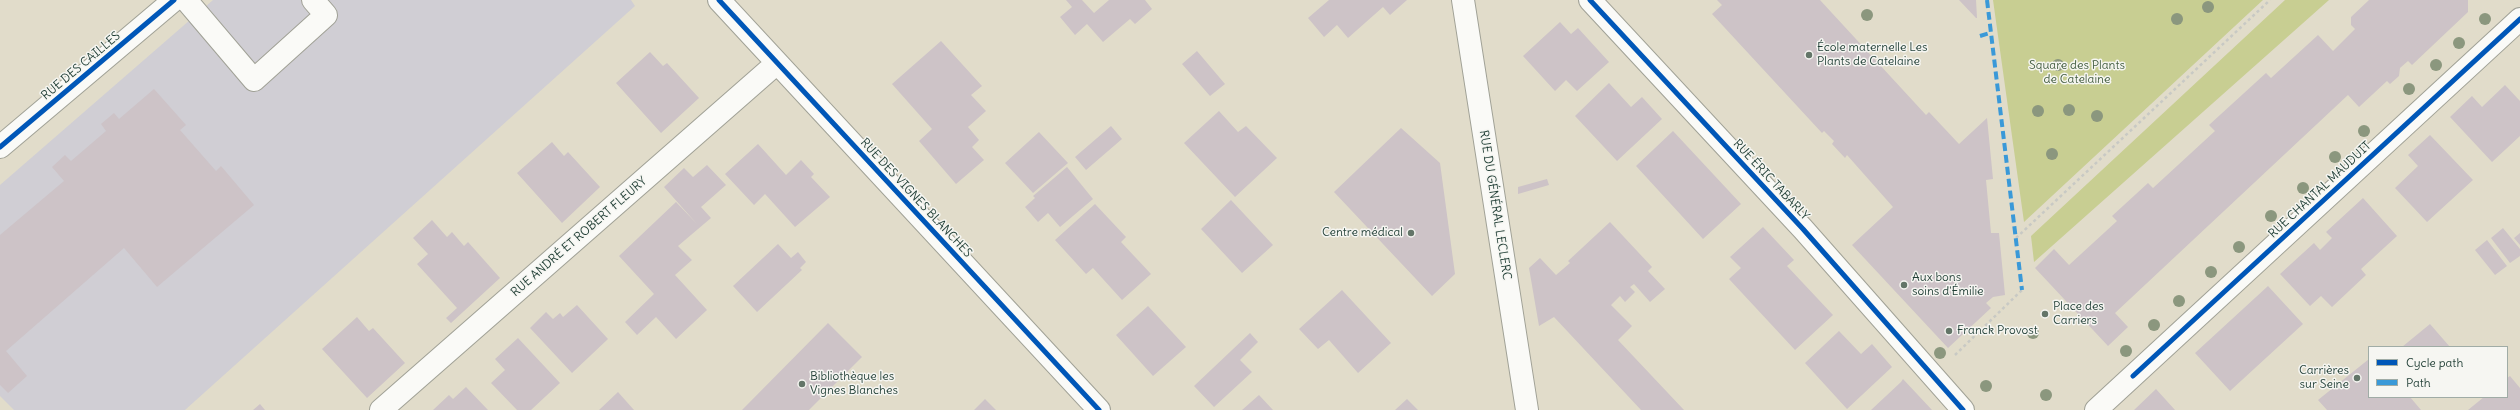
<!DOCTYPE html>
<meta charset="utf-8">
<style>
body{margin:0}
#map{position:relative;width:2520px;height:410px;overflow:hidden;background:#e1dcca;font-family:Delius,sans-serif}
canvas{display:block}
.legend{position:absolute;left:2368px;top:346px;width:140px;height:52px;box-sizing:border-box;background:#f6f6f2;border:1px solid #a0aca6;margin:0;padding:5px 7px;list-style:none;font-size:12px;color:#1f3d34}
.legend li{display:flex;align-items:center;gap:8px;height:20px}
.legend b{width:20px;border:1px solid #a0aca6}
</style>
<div id="map">
<canvas width="2520" height="410"></canvas>
<ul class="legend">
<li><b style="height:5px;background:#0057b8"></b>Cycle path</li>
<li><b style="height:5px;background:#3a99d8"></b>Path</li>
</ul>
</div>
<script>
const ctx = document.querySelector('canvas').getContext('2d');
ctx.lineJoin = 'round';
function fill(path, color) {
  ctx.fillStyle = color;
  ctx.fill(path, 'evenodd');
}
function strokePath(path, color, width, dash) {
  ctx.strokeStyle = color;
  ctx.lineWidth = width;
  ctx.lineCap = dash ? 'butt' : 'round';
  ctx.setLineDash(dash || []);
  ctx.stroke(path);
}
function label(font, color, halo, rows, align = 'center') {
  ctx.font = font + ' Delius,sans-serif';
  ctx.lineWidth = 3;
  ctx.setLineDash([]);
  ctx.textBaseline = 'middle';
  ctx.strokeStyle = halo;
  ctx.fillStyle = color;
  for (const [text, x, y, turn = 0] of rows) {
    ctx.save();
    ctx.translate(x, y);
    ctx.rotate((+turn || 0) * Math.PI / 180);
    ctx.textAlign = isNaN(turn) ? turn : align;
    if (halo) ctx.strokeText(text, 0, 0);
    ctx.fillText(text, 0, 0);
    ctx.restore();
  }
}
fill(new Path2D(`
 M213,0H631L635,6L185,410H14L0,396V185Z`), '#d0ced4');
fill(new Path2D(`
 M1993,0H2263L2024,222Z
 M2285,0H2329L2034,262L2031,236Z`), '#c8ce92');
fill(new Path2D(`
 M1066,0H1082L1094,13L1109,0H1145L1152,9L1135,24L1130,19L1103,42L1087,24L1075,35L1060,17L1072,7Z
 M1329,0H1407L1390,15L1383,7L1348,38L1337,25L1324,37L1308,18Z
 M1717,0H1820L1926,115L1929,112L1959,144L1987,118L1993,179L1986,180L1991,233H1999L2005,295L1993,297L1986,303L1991,308L1948,348L1852,245L1893,207L1847,155L1845,158L1832,144L1834,141L1824,131L1822,133L1712,14L1722,5Z
 M1959,0H1976L1977,18H1976Z
 M2369,0H2468V12L2412,65L2408,61L2400,68L2399,76L2390,84L2387,81L2359,107L2348,95L2115,313L2128,327L2108,346L2035,268L2054,249L2069,265L2117,221L2112,216L2148,183L2153,188L2215,131L2209,125L2266,73L2271,78L2318,35L2333,51L2355,29L2351,25V17Z
 M1560,22L1571,34L1578,28L1609,62L1577,91L1566,80L1555,91L1523,56Z
 M941,41L982,86L971,95L986,111L968,127L979,140L972,147L984,160L956,184L919,141L932,129L892,84Z
 M1197,51L1225,84L1210,96L1182,64Z
 M650,52L663,66L667,63L699,98L661,133L616,83Z
 M1609,83L1631,107L1642,97L1662,119L1617,161L1575,116Z
 M2505,85L2520,101V136L2492,162L2450,117L2472,96L2482,107Z
 M154,89L186,125L180,130L216,171L221,166L254,205L157,287L124,248L6,351L27,376L8,393L0,385V235L64,181L52,167L65,155L71,161L106,131L101,124L114,113L119,119Z
 M1219,111L1238,132L1246,126L1277,158L1235,197L1184,143Z
 M1111,126L1122,139L1086,170L1075,157Z
 M1401,128L1440,163L1455,274L1432,296L1334,192Z
 M1673,131L1741,204L1703,239L1636,166Z
 M1039,132L1068,163L1033,193L1005,163Z
 M2430,135L2473,180L2427,222L2395,188L2418,166L2408,155Z
 M552,142L564,156L568,152L600,187L562,223L517,173Z
 M758,144L786,175L801,160L814,174L811,177L830,197L795,227L765,194L754,205L725,174Z
 M707,165L726,185L701,207L711,218L678,246L692,260L675,275L707,310L676,339L656,317L637,335L625,322L654,294L619,256L676,202L697,224L664,187L684,168L693,177Z
 M1067,167L1093,199L1060,227L1048,213L1038,222L1025,207L1035,198L1033,196Z
 M1547,179L1549,185L1518,194V187Z
 M2363,198L2397,236L2361,269L2366,275L2332,307L2321,296L2310,306L2280,274L2314,243L2320,250L2332,238L2326,232Z
 M1231,200L1273,245L1242,273L1201,229Z
 M1095,204L1126,237L1121,242L1151,274L1122,300L1093,268L1086,274L1055,240Z
 M432,220L447,237L452,232L464,246L468,242L500,278L451,323L446,318L457,308L417,264L428,254L413,238Z
 M1610,222L1652,267L1648,271L1665,289L1650,302L1634,284L1630,287L1635,292L1625,302L1620,296L1611,305L1632,326L1618,340L1684,410H1641L1554,317L1539,326L1529,268L1540,258L1556,275L1570,263L1568,261Z
 M1763,227L1794,260L1787,266L1833,315L1795,350L1729,279L1741,268L1730,257Z
 M2503,228L2520,249V256L2510,263L2491,238Z
 M2520,233V245L2514,238Z
 M2487,240L2507,266L2495,275L2475,250Z
 M778,244L791,258L798,252L806,262L800,268L802,270L757,312L733,286Z
 M2268,286L2303,324L2230,391L2195,353Z
 M1342,290L1391,343L1358,373L1329,340L1318,349L1299,329Z
 M577,305L608,339L572,373L530,328L546,312L553,319L560,313L563,317Z
 M1148,306L1186,347L1153,376L1116,335Z
 M357,317L369,331L373,328L405,363L367,398L322,349Z
 M828,323L862,357L809,410H742Z
 M2430,324L2450,347H2402Z
 M1839,331L1861,354L1872,344L1892,367L1847,409L1805,363Z
 M1250,333L1258,342L1240,360L1252,372L1214,407L1194,386Z
 M518,338L560,383L531,410H517L491,383L505,370L495,359Z
 M2369,359V397H2410L2421,410H2327L2318,400Z
 M2510,376L2520,388V410H2468L2484,397H2507V378Z
 M1903,379L1932,410H1871L1901,382Z
 M466,387L488,410H433L449,395L453,399Z
 M2156,389L2175,410H2134Z
 M618,392L634,410H599Z
 M1259,395L1273,410H1242Z
 M985,399L996,410H974Z
 M1407,399L1418,410H1395Z
 M260,404L265,410H253Z`), '#cdc3c7');
const minor = new Path2D(`
 M186,0L254,80L326,15L313,0
 M719,0L1099,410
 M1463,0L1527,410
 M1590,0L1803,229L1963,410
 M0,147L174,0
 M381,410L777,63
 M2096,410L2520,19`);
strokePath(minor, '#a0a196', 24);
strokePath(new Path2D(`
 M2016,238L2270,0
 M1955,355L2022,290`), '#c8c9c4', 2.5, [3, 3]);
strokePath(minor, '#fafaf7', 22);
strokePath(new Path2D(`
 M1987,0L2022,290
 M1980,36L1990,33`), '#3a99d8', 4, [8, 4]);
strokePath(new Path2D(`
 M719,0L1099,410
 M1590,0L1803,229L1963,410
 M0,147L174,0
 M2133,376L2520,19`), '#0057b8', 5);
ctx.fillStyle = '#8b977e';
for (const [x, y] of [
 [2208,7],
 [1867,15],
 [2177,19],
 [2485,19],
 [2459,43],
 [2058,65],
 [2436,65],
 [2409,89],
 [2069,110],
 [2038,111],
 [2097,116],
 [2364,131],
 [2052,154],
 [2335,157],
 [2303,188],
 [2271,216],
 [2239,247],
 [2211,272],
 [2179,301],
 [2154,325],
 [2033,333],
 [2126,351],
 [1940,353],
 [1986,386],
 [2046,395]
]) {
  ctx.beginPath();
  ctx.arc(x, y, 6, 0, 2 * Math.PI);
  ctx.fill();
}
for (const [x, y, r, color] of [
 [1809,55,4,"#637568"],
 [1411,233,4,"#637568"],
 [1904,285,4,"#637568"],
 [2045,314,4,"#637568"],
 [1949,331,4,"#637568"],
 [2357,378,4,"#637568"],
 [802,384,4,"#637568"]
]) {
  const dot = new Path2D();
  dot.arc(x, y, r, 0, 2 * Math.PI);
  ctx.fillStyle = color;
  ctx.fill(dot);
  strokePath(dot, '#f6f6f2', 1.5);
}
label('12px', '#1f3d34', '#f6f6f2', [
 ["École maternelle Les",1817,48],
 ["Plants de Catelaine",1817,62],
 ["Centre médical",1403,233,"right"],
 ["Aux bons",1912,278],
 ["soins d'Émilie",1912,292],
 ["Place des",2053,307],
 ["Carriers",2053,321],
 ["Franck Provost",1957,331],
 ["Carrières",2349,371,"right"],
 ["sur Seine",2349,385,"right"],
 ["Bibliothèque les",810,377],
 ["Vignes Blanches",810,391]
], 'left');
label('12px', '#1f3d34', '#f6f6f2', [
 ["RUE DES CAILLES",81,66,-40],
 ["RUE ÉRIC TABARLY",1771,180,47],
 ["RUE CHANTAL MAUDUIT",2320,190,-43],
 ["RUE DES VIGNES BLANCHES",916,198,47],
 ["RUE DU GÉNÉRAL LECLERC",1495,205,81],
 ["RUE ANDRÉ ET ROBERT FLEURY",579,237,-41]
]);
label('12px', '#445e40', '#f6f6f2', [
 ["Square des Plants",2077,66],
 ["de Catelaine",2077,80]
]);
</script>
